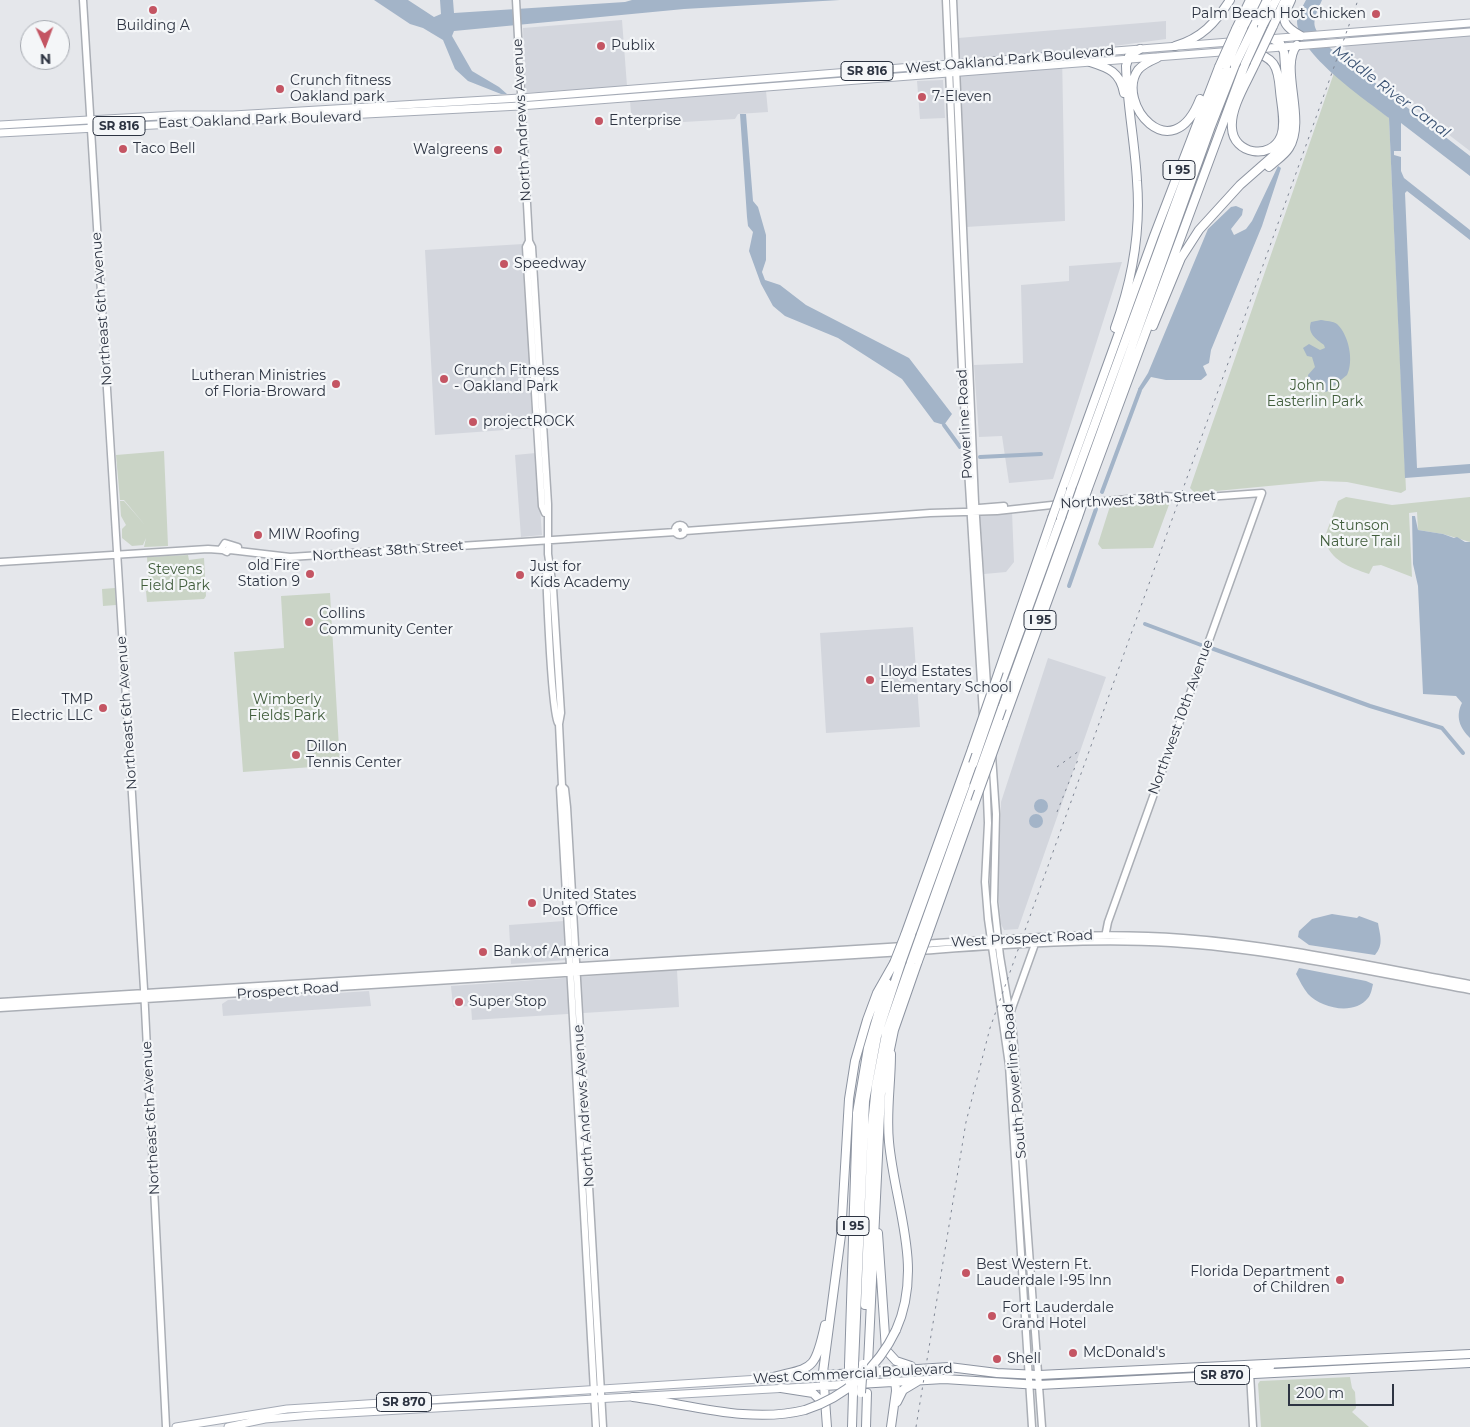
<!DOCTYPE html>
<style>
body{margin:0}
#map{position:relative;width:1470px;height:1427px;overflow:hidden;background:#e5e7eb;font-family:Montserrat,sans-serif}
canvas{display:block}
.north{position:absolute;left:20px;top:20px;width:50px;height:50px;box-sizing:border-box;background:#f4f6f8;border:1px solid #a4a8af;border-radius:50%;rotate:178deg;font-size:14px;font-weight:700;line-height:20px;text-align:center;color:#2d3442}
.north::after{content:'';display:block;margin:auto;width:18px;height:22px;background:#c45563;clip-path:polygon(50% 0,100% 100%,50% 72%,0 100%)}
.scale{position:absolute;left:1288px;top:1384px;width:106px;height:22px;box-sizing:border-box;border:2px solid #2d3442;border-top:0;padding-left:6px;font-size:15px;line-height:18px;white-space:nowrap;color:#2d3442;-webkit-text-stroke:4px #f4f6f8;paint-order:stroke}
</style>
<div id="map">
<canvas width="1470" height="1427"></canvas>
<div class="north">N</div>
<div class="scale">200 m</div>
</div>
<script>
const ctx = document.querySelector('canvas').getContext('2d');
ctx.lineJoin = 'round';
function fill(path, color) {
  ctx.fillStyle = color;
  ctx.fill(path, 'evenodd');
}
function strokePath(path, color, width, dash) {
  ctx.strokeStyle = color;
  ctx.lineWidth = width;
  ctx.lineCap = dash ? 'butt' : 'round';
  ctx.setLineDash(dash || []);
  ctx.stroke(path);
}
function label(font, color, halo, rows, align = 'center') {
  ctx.font = font + ' Montserrat,sans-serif';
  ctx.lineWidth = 4.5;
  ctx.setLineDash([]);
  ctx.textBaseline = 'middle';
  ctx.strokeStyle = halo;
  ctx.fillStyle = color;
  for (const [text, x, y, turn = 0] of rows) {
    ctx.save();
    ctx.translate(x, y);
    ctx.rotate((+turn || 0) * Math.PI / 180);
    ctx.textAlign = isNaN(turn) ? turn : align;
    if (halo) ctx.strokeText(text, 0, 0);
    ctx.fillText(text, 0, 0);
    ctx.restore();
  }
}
fill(new Path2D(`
 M622,20L627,86L525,93L523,28Z
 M1166,21V39L1062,53L1065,221L966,227L958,38Z
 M1470,34V151L1346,56L1345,44Z
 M943,80L945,118L920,119L917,81Z
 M766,91L768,112L738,114L735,119L632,125L630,101Z
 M523,244L533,428L435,435L425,250Z
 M1122,262L1053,479L1009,483L1002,436L979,437L974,365L1023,363L1021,285L1069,281V266Z
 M536,453L542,535L521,537L515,455Z
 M1012,511L1014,562L1006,572L984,574L979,514Z
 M913,627L920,727L826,733L820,633Z
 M1048,658L1106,677L1018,929L1004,930L1001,924L998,891L1001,802Z
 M564,921L567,960L511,964L509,925Z
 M677,970L679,1007L472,1020L471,1006L453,1007L451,986Z
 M369,991L371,1006L223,1016L222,1004L228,1000Z`), '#d3d6dd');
fill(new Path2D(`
 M1334,73L1389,118L1406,490L1401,493L1347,482L1321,481L1195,493L1190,488Z
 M164,451L168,546L144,547L146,538L143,545L132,546L122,538V529L126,525L121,516L120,501H124L145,525L124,500H120L116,455Z
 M1346,497L1392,505L1470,497V542L1443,534L1418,530L1417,512L1409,513L1412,577L1381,565L1373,566L1369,574C1349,567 1331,561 1324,539L1338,501Z
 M1170,502L1153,548L1102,549L1098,544L1110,506Z
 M188,555L189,560L204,558L206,596L204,599L147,602L146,591L149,590L147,557Z
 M115,588L116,605L103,606L102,589Z
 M330,593L340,765L243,772L234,652L284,648L281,596Z
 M1350,1377L1352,1388L1355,1392L1356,1408L1352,1412L1369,1427H1261L1258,1384L1260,1381Z`), '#cad4c6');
fill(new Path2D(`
 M374,0H408L434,17L441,14L440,0H453L454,13L625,2L632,0H840L684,9L454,31L452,36L472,71L499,87L507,94H501L468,81L455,69L443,40L423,28L410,24Z
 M1306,0H1322C1310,27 1312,26 1330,48L1470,156V176L1401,123V151H1394V155L1401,157V171L1404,178L1470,230V240L1407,191L1405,193L1417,468L1470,464V473L1405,478L1389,118C1365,99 1297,54 1297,21C1298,14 1303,6 1306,0Z
 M740,114H746L753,201L758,207L766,235V260L762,272L765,280L780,285L806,305L909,358L952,414L944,425L934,422L902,379L838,338L785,316L773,306L761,284L749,251L753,232L748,226L747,217Z
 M1278,166L1281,168L1262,226L1211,350L1209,363L1203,366L1207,375L1201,380H1166L1151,377L1142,390L1138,389L1148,373L1208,229L1231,207L1236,206L1243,209L1242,215L1231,229L1234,235L1246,229L1252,221Z
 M1321,320C1326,321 1333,321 1337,324C1349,335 1354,361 1347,375L1326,392L1316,388L1308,379V375L1315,367L1312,357L1307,356L1303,348L1309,344L1320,350L1325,348L1324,345C1316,339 1307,333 1311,322Z
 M1412,516H1415L1418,530L1443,534L1454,538L1457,537L1465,542H1470V738C1460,728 1455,717 1462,703L1456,696L1423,694L1418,586L1413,564Z
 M1034 806a7 7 0 1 1 14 0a7 7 0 1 1-14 0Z
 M1029 821a7 7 0 1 1 14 0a7 7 0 1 1-14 0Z
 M1332,914L1357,918L1359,916L1378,923C1380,935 1384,945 1375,955L1309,945L1298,937L1299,931L1312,919Z
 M1299,968L1366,981L1373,984C1372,988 1371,995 1368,998C1354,1016 1321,1008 1308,994C1303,988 1300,981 1296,974Z`), '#a3b4c8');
strokePath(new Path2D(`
 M944,425L960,447
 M980,457L1041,454
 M1102,492L1140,390
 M1069,586L1096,509
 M1145,624L1201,645
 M1211,648L1370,706L1442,728L1463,753`), '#a3b4c8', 4);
const secondary = new Path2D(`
 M83,0L144,989L166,1427
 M516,0L529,241L532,247L548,504V554L553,588L561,713L559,724L562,786L560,788L596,1427
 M946,0L962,370L983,715
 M953,0L975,502L988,700
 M529,241L526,247L528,280L542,506L545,513
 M1081,503L1164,496L1193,498L1262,493L1108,922L1105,937
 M979,508L1004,506
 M675 530a5 5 0 1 1 10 0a5 5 0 1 1-10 0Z
 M685,531L930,513L997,511L1061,504
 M230,546L227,552L221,549L225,543L238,547
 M230,550L290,557L676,532
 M0,562L208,549L222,550
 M549,566L546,570C547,592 551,712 558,723
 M992,755L996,814L994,902L1000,956L1013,1033L1042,1427
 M986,773L988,823L985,882L988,919L1009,1065L1032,1427
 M562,786L565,789L567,807L603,1427
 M922,944C1009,939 1096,931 1183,938C1279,945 1375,967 1470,984
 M918,951C1002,945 1087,938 1171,943C1271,949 1371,972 1470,990
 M0,1002L904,946
 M0,1008L903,952
 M1011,1011L1035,944
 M1253,1427L1250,1373L1260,1368L1271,1367`);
const primary = new Path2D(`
 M1257,49L1470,32
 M0,125L177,115H233L520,98L1470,23
 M0,133L520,106L1247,50
 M176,1427L287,1409L823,1375
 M228,1427L265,1419L312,1415L824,1386`);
const highway = new Path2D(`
 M1291,0C1281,21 1281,24 1301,36
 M1273,26L1285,0
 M1262,27L1276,0
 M1243,28L1257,0
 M1253,28L1267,0
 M1236,29L1250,0
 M1175,46C1202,38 1215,23 1230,0
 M1249,50C1274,58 1278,64 1280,91C1281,104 1286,123 1281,136C1271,161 1233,154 1232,128C1230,108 1247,82 1255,64
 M1157,58C1150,61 1143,64 1138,70C1115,103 1172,171 1200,99
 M1090,62C1109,68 1120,72 1124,93
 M1269,167C1275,161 1284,156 1289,148C1307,120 1279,67 1297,45
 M1153,326L1181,258L1199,230L1240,185L1281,149L1286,141L1289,125L1284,52L1280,43L1271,38
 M1115,328C1132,281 1141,231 1137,181C1135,143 1127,104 1126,66L1129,56L1140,49
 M1081,488L1211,126L1235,65
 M1088,488L1245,64
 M1071,489L1226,66
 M1062,490L1154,236L1219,67
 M999,671L1052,518
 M1000,686L1061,518
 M1002,708L1071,517
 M1003,724L1078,517
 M921,934L974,786
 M928,934L975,802
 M905,935L972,749
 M911,935L973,764
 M891,1054C891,1084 886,1112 889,1142C895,1207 924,1267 896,1330
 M878,1233L886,1350L896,1361L911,1366
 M865,1305L872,1125L876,1086L886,1034L911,962
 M868,1364L881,1093L894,1030L918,961
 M849,1365L857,1113L868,1048L887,983
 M854,1365L865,1101L877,1036L901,963
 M823,1375L949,1367L997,1373L1039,1375L1470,1354
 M766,1379C812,1366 814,1375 825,1325
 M824,1386L944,1379L1039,1385L1470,1363
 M781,1388L813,1393L825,1405
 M633,1397C689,1404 749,1424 805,1410
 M897,1402L903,1390L918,1381
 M827,1427L823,1372L841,1235L849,1099L855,1061L867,1020L877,993L894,963
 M852,1427L853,1394
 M866,1427L867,1393
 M891,1427L896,1391L895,1377`);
strokePath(secondary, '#aaaeb5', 9);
strokePath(primary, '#a5abb6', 9);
strokePath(highway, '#8d94a1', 10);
strokePath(secondary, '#fff', 6);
strokePath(primary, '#fff', 7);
strokePath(highway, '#fff', 8);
strokePath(new Path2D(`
 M1057,767L1079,751
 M1057,812L1079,757
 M916,1427L966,1122L990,1028L1358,0`), '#7f8694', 1, [2.5, 5]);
const highwayBridge = new Path2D(`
 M1245,64L1262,27
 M1255,64L1273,26
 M1235,65L1253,28
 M1226,66L1243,28
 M1219,67L1236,29
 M1071,517L1081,488
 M1078,517L1088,488
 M1052,518L1062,490
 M1061,518L1071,489
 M972,749L999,671
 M973,764L1000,686
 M974,786L1002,708
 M975,802L1003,724
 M918,961L928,934
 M911,962L921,934
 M894,963L905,935
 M901,963L911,935
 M849,1381V1365
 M861,1393L863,1364
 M853,1394L854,1365
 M805,1410C845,1397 878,1368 896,1330`);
strokePath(highwayBridge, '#8d94a1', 10, []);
strokePath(highwayBridge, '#fff', 8);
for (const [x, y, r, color] of [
 [153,10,5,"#c45563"],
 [1376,14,5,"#c45563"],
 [601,46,5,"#c45563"],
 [280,89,5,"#c45563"],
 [922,97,5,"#c45563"],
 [599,121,5,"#c45563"],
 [123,149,5,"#c45563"],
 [498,150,5,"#c45563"],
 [504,264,5,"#c45563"],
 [444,379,5,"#c45563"],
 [336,384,5,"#c45563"],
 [473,422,5,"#c45563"],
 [258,535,5,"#c45563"],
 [310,574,5,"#c45563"],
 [520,575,5,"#c45563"],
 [309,622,5,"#c45563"],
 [870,680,5,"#c45563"],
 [103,708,5,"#c45563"],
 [296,755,5,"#c45563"],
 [532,903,5,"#c45563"],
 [483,952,5,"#c45563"],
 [459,1002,5,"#c45563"],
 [966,1273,5,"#c45563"],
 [1340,1280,5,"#c45563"],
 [992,1316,5,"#c45563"],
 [1073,1353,5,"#c45563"],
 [997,1359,5,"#c45563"]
]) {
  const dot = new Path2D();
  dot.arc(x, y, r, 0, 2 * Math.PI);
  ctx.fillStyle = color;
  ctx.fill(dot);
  strokePath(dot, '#f4f6f8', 2);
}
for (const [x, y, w] of [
 [867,71,52],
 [119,126,52],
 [1179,170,32],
 [1040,620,32],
 [853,1226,32],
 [1222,1375,55],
 [404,1402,55]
]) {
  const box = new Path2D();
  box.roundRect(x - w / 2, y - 9.5, w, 19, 4);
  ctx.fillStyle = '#f4f6f8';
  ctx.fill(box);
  strokePath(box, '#2d3442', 1);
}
label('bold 12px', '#2d3442', null, [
 ["SR 816",867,71],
 ["SR 816",119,126],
 ["I 95",1179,170],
 ["I 95",1040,620],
 ["I 95",853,1226],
 ["SR 870",1222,1375],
 ["SR 870",404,1402]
]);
label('14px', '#2d3442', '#f4f6f8', [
 ["Palm Beach Hot Chicken",1366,14,"right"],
 ["Building A",153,26,"center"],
 ["Publix",611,46],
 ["Crunch fitness",290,81],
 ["Oakland park",290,97],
 ["7-Eleven",932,97],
 ["Enterprise",609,121],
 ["Taco Bell",133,149],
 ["Walgreens",488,150,"right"],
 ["Speedway",514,264],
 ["Crunch Fitness",454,371],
 ["- Oakland Park",454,387],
 ["Lutheran Ministries",326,376,"right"],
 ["of Floria-Broward",326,392,"right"],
 ["projectROCK",483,422],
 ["MIW Roofing",268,535],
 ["old Fire",300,566,"right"],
 ["Station 9",300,582,"right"],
 ["Just for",530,567],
 ["Kids Academy",530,583],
 ["Collins",319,614],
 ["Community Center",319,630],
 ["Lloyd Estates",880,672],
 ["Elementary School",880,688],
 ["TMP",93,700,"right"],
 ["Electric LLC",93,716,"right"],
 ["Dillon",306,747],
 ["Tennis Center",306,763],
 ["United States",542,895],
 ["Post Office",542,911],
 ["Bank of America",493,952],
 ["Super Stop",469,1002],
 ["Best Western Ft.",976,1265],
 ["Lauderdale I-95 Inn",976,1281],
 ["Florida Department",1330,1272,"right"],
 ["of Children",1330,1288,"right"],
 ["Fort Lauderdale",1002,1308],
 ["Grand Hotel",1002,1324],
 ["McDonald's",1083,1353],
 ["Shell",1007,1359]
], 'left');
label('14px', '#2d3442', '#f4f6f8', [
 ["West Oakland Park Boulevard",1010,60,-5],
 ["East Oakland Park Boulevard",260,120,-2],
 ["North Andrews Avenue",522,120,-93],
 ["Northeast 6th Avenue",102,309,-94],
 ["Powerline Road",965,424,-93],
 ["Northwest 38th Street",1138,500,-3],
 ["Northeast 38th Street",388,551,-4],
 ["Northeast 6th Avenue",127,713,-94],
 ["Northwest 10th Avenue",1181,717,-70],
 ["West Prospect Road",1022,939,-3],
 ["Prospect Road",288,991,-4],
 ["South Powerline Road",1015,1081,-95],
 ["North Andrews Avenue",584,1106,-94],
 ["Northeast 6th Avenue",151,1118,-93],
 ["West Commercial Boulevard",853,1374,-3]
]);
label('14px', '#415d3c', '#f4f6f8', [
 ["John D",1315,386],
 ["Easterlin Park",1315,402],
 ["Stunson",1360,526],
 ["Nature Trail",1360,542],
 ["Stevens",175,570],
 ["Field Park",175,586],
 ["Wimberly",287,700],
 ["Fields Park",287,716]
]);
label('italic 15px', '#3a5273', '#f4f6f8', [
 ["Middle River Canal",1391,92,37]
]);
</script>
